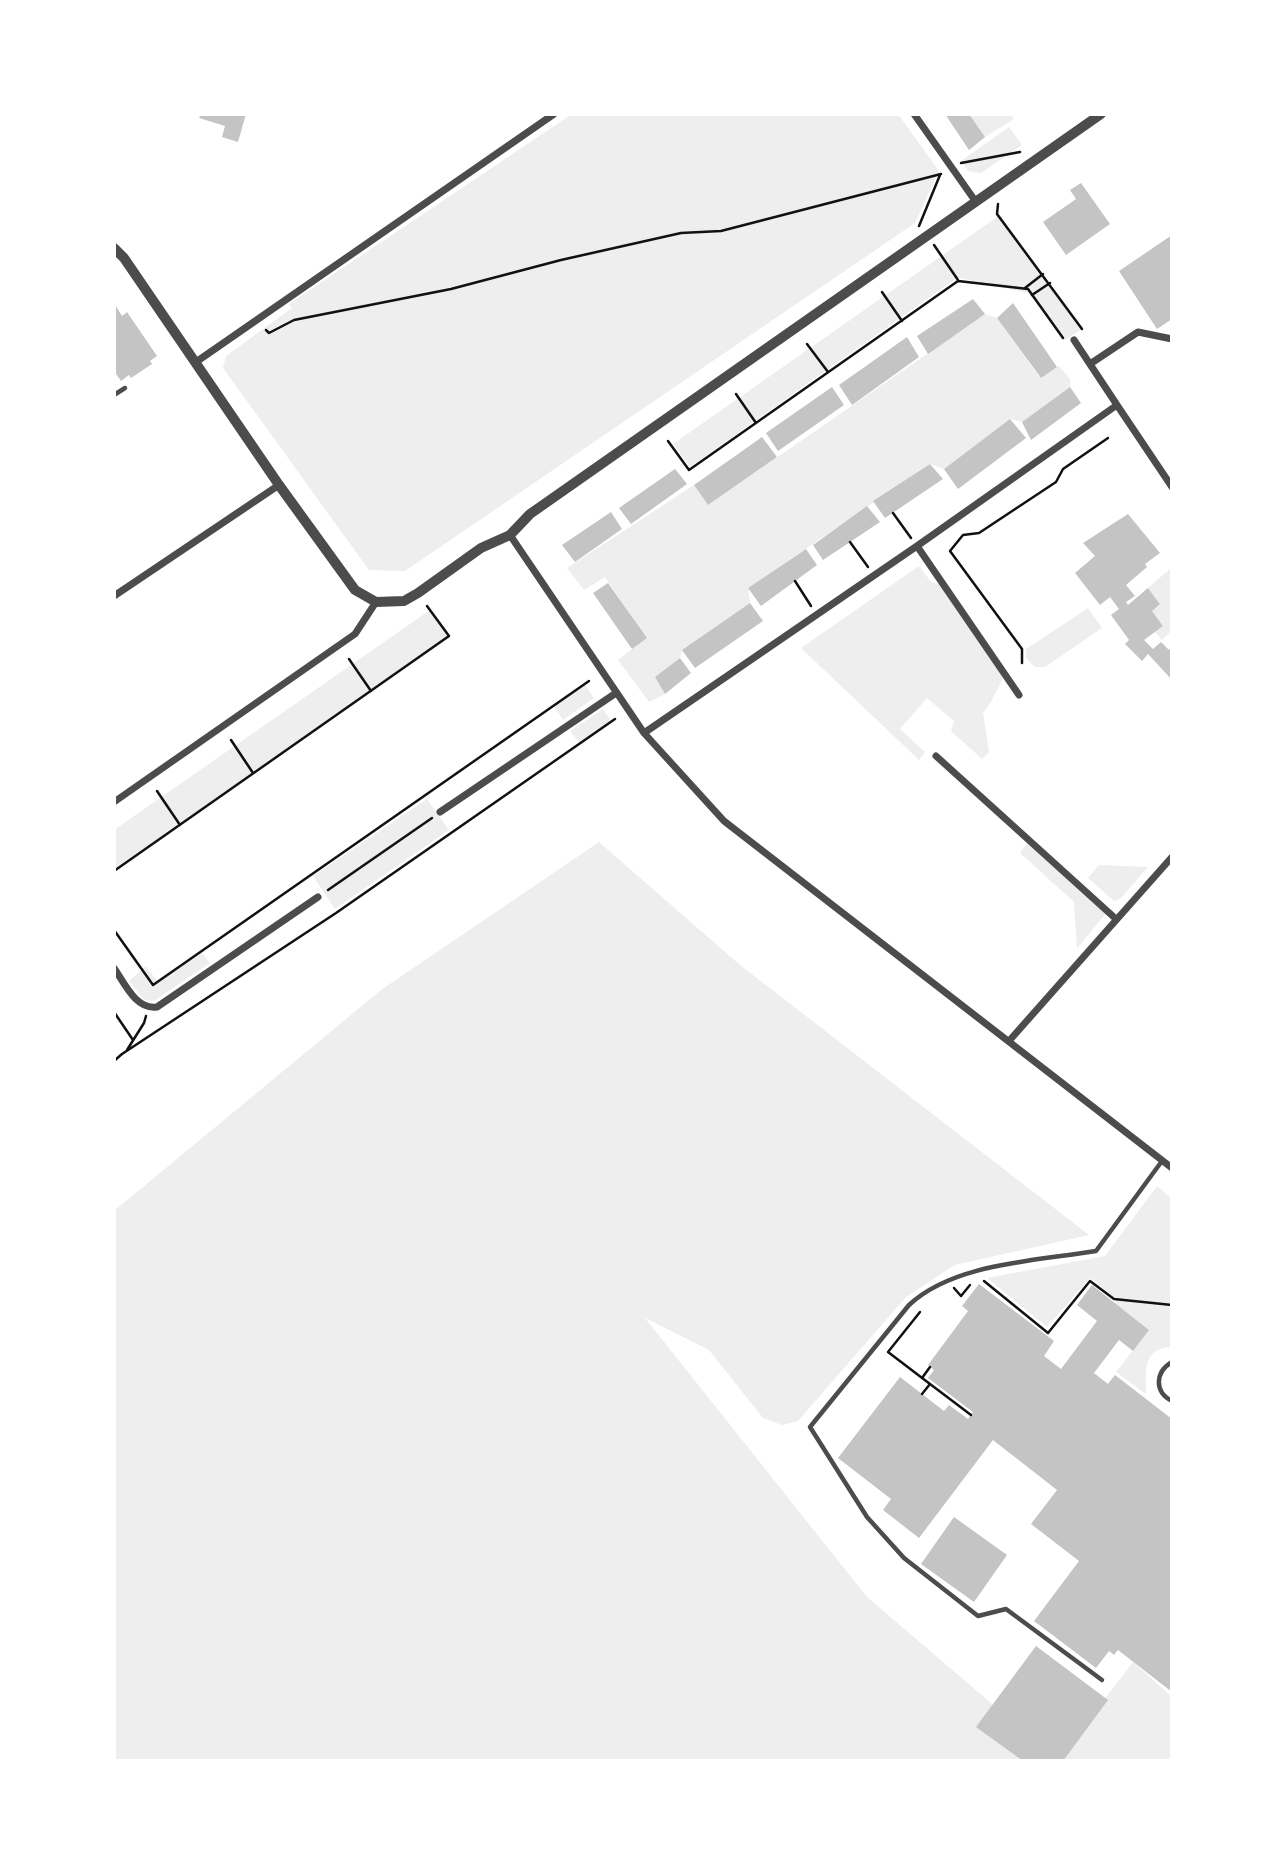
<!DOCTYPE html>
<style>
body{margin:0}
#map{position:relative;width:1286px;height:1875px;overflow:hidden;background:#fff;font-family:Overpass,sans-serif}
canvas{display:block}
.frame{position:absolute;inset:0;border:116px solid #fff;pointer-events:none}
</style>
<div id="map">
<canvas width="1286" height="1875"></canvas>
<div class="frame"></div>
</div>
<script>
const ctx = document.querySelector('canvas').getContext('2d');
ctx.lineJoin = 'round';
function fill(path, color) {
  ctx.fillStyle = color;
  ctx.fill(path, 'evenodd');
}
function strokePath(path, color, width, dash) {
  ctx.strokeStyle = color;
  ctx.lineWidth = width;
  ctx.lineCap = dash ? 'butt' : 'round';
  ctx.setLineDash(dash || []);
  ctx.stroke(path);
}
fill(new Path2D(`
 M572,114H898L939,171L915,223L405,571L369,570L223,368L226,356L292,308L289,304Z
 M969,114H1010L1014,119L985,137Z
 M1009,127L1022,145L981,173L968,171L961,161Z
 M1000,215L1082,329L1065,340L1028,293L960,278L954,280L690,467L673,444Z
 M985,314L997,318L1040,378L1059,366L1070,379V387L1022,422L1010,419L944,469L930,464L748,588L750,603L682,650L680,658L655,677L665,694L649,702L618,660L646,638L605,577L584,590L567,568L694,485L708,505Z
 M919,566L931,582L939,584L1003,678L991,702L983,713L989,752L982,759L951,731L954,721L927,698L900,729L925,752L919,760L801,648Z
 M1172,567V630L1162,640L1155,632L1163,625L1152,611L1160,603L1148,588Z
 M1088,608L1102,628L1045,667H1035L1026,658V649Z
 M430,610L449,636L114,869V830Z
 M585,685L594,698L563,720L554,706Z
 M603,709L611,721L579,742L570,731Z
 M427,799L449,830L335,909L313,876Z
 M599,842L740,965L1089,1235L955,1265L906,1297L798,1421L782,1425L763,1418L709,1350L645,1318L867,1597L1019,1727L1040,1761H114V1211L381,990Z
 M1027,843L1106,913L1077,949L1074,902L1020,853Z
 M1099,865L1148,867L1120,899L1114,901L1088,878Z
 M202,953L210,963L154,1001L144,1000L129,981L146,966L158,982Z
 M1157,1186L1172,1199V1347C1142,1349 1146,1370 1146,1394L1116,1372L1149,1330L1115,1303L1117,1299L1090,1278L1047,1327L987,1278L1105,1256Z
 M1133,1662L1172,1697V1761H1057Z`), '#eee');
fill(new Path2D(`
 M201,114H246L238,142L222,137L225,126L199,118Z
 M945,114H969L985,137L969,150Z
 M1081,183L1110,224L1066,255L1043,222L1076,199L1070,190Z
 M1172,235V319L1157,329L1119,271Z
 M973,299L985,314L928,354L917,336Z
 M114,303L122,316L127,312L157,356L150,361L152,364L131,378L129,375L121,381L114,371Z
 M1013,303L1057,367L1041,378L997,318Z
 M907,337L919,357L852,405L839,385Z
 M832,387L844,405L778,451L766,433Z
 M1070,387L1081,403L1031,440L1022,422Z
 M1010,419L1026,438L958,489L944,469Z
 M762,437L777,457L708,505L694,485Z
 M930,464L943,479L885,518L873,501Z
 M675,469L687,484L631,524L619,508Z
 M867,506L880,522L823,560L813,545Z
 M611,512L622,529L575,562L562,545Z
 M1128,514L1160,553L1145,564L1147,567L1126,585L1135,596L1126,602L1128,605L1148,588L1160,604L1152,611L1163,626L1144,640L1153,649L1161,642L1169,650L1172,647V680L1148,654L1142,661L1125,644L1129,640L1111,615L1119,609L1110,597L1100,605L1075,573L1095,556L1083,543Z
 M806,549L817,565L761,606L748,588Z
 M608,583L647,638L632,649L593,593Z
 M750,603L763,621L695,668L682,650Z
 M680,658L691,673L665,694L655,677Z
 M979,1284L1054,1341L1044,1356L1061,1369L1097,1321L1077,1305L1092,1285L1149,1330L1133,1351L1119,1340L1094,1373L1108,1384L1115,1375L1172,1419V1692L1118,1650L1114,1655L1109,1651L1096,1668L1034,1621L1079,1561L1031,1524L1057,1490L993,1440L919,1538L883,1510L891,1499L838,1458L900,1377L944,1411L949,1405L968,1419L973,1412L928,1378L934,1370L928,1365L968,1311L962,1306Z
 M954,1517L1007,1555L974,1602L921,1564Z
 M1036,1646L1108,1700L1063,1761H1023L976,1727Z`), '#c4c4c4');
strokePath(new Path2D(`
 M961,163L1020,152
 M998,204L997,214L1082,329
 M919,226L940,175
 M934,245L958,280
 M1025,288L1043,274
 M882,292L902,321
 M1032,295L1050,283
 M266,330L269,333L294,320L451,289L561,260L681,233L721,231L941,174
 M807,344L828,372
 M736,394L756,423
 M668,441L689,470L958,281L1028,289L1063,338
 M893,513L911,538
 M850,542L868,567
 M795,581L811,606
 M349,659L371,691
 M1022,663V649L950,551L963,535L979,533L1056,482L1063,469L1108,438
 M231,740L253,773
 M157,791L180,825
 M114,871L449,636L427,606
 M328,890L432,818
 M114,930L153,985L589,681
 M114,1012L133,1040
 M127,1050L144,1023L146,1016
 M122,1054L336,913L615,719
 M114,1061L122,1054
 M984,1281L1048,1333L1090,1281L1114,1299L1172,1305
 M954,1288L961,1296L970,1285
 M920,1312L888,1352L930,1384
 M922,1378L930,1367
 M922,1394L930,1384L971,1415`), '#111', 2.5);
strokePath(new Path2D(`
 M114,395L125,388
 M1172,1362C1155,1372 1154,1392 1172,1401
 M1102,1680L1006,1609L978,1616L904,1558L867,1517L810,1427L909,1305C954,1263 1036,1261 1096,1251L1162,1161`), '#4c4c4c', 4.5);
strokePath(new Path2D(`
 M914,114L976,202
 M196,362L554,114
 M1090,364L1138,332L1172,339
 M1117,405L1172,487
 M510,535L644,733L724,821L1172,1168
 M917,546L1019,695
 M114,596L279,485
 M644,733L917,546L1117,405L1074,340
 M936,756L1116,919
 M114,802L355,634L376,602
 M440,812L616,693
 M114,968C125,984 136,1010 157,1007L318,897
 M1009,1041L1172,857`), '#4c4c4c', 7);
strokePath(new Path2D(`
 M114,248L124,258L279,485L355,590L376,602L404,601L418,593L481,548L510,535L530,514L1101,114`), '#4c4c4c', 10);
</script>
